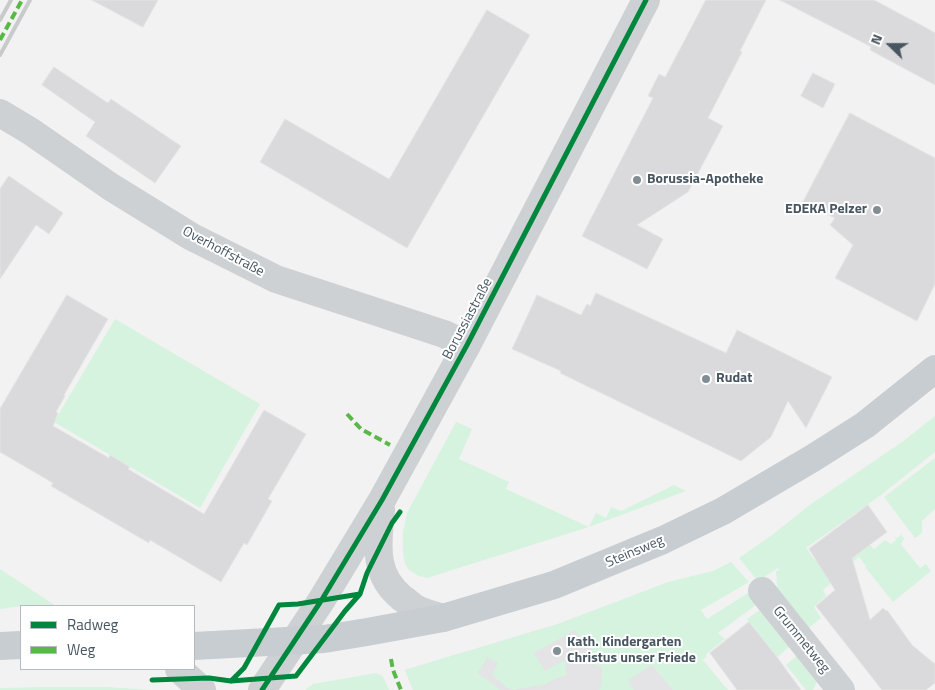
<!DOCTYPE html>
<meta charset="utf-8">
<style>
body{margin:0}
#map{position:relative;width:935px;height:690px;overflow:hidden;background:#f3f2f2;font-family:"Titillium Web",sans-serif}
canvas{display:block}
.legend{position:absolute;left:20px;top:605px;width:175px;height:65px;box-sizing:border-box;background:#fff;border:1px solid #b5bbc0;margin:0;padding:6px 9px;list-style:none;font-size:15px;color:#475661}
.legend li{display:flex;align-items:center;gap:10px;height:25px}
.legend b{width:25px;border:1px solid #b5bbc0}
.north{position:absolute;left:865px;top:20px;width:50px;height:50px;-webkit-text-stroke:4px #fff;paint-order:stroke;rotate:292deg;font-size:14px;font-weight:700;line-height:20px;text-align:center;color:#475661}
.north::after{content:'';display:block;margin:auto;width:18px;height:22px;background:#475661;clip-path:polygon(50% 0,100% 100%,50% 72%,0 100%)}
</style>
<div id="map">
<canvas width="935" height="690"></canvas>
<ul class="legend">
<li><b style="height:6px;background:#00873e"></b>Radweg</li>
<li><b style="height:6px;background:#58b947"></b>Weg</li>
</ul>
<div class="north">N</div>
</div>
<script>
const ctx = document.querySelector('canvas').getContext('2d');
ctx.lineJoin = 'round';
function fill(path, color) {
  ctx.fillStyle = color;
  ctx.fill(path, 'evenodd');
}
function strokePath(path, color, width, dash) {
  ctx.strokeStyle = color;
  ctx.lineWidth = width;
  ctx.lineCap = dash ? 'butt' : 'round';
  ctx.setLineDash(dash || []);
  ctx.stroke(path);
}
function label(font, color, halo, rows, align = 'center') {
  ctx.font = font + ' "Titillium Web",sans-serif';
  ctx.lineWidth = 4;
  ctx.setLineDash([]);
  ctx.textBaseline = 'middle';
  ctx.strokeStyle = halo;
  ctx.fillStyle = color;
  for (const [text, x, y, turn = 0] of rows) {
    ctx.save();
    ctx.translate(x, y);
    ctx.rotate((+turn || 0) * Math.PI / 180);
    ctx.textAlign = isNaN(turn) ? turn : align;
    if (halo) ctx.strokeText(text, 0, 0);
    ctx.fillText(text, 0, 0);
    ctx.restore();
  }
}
fill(new Path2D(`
 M604,607L673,690H413L405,670L558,624Z`), '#e4e3e5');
fill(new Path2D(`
 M115,319L260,404L200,508L54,422Z
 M935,416V452L881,495L806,548L815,560L868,543L874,549L885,540L891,544L896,540L895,537L897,538L900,536V533L904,539L901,544L920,568L926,564L931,571L893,602L865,567L866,566L859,557L831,579L833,582L823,590L826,596L814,607L821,618L805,631L774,590L777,587L776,571L779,570L778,568L758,581L739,558L772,535L811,504L902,442Z
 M456,422L472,429L459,459L509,482L506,489L589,527L596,513L606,518L611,507L621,511L674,485L686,491L589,527L427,578L419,576L409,570L405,564L403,552V532L407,513Z
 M935,458V509L922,521V533L915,538L884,497Z
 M731,562L749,582L701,610L707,619L751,591L760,602L718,633L725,639L706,654L707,656L703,660L728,690H673L652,665L628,680L634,690H599C603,683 602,673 601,666L592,664V649L586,648L575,630L534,653L545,671L563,661L565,662L567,675L552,680L547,684L513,690L506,687L492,675L498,663L487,657L481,670L479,669L477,673L496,686L499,690H413L405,670L558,624L668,582L713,571Z
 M0,569L56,606H21L0,609Z
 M764,607L794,643L777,657L747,619Z
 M801,652L822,679L816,683L813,690H806L786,665Z
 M376,673L383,676L389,690H305L313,684Z
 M47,687H107L152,690H0V688Z`), '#d5f3df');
const building = new Path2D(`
 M92,0H158L143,27Z
 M706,0H766L740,51L742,52L708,118L723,126L688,192L637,225L663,239L647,269L582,236L653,98L648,96L659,74L665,77Z
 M780,0H874L921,25L935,33V85L870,50L871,47Z
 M487,10L530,35L407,248L260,162L285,119L389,179Z
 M54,67L108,103L111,99L181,146L155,183L86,136L95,122L42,85Z
 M813,73L835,84L823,108L801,96Z
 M850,113L935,158V284L917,321L835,278L853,245L830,225L835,218L803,202Z
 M9,176L63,213L49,234L36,225L0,279V189Z
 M596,293L726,353L737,330L832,377L806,428L788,401L771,437L741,461L560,373L561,371L512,349L537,295L581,315L587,304L590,306Z
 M67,295L108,319L64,395L65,396L56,412L58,413L53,426L109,458L110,455L130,467L128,469L204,514L264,410L306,434L268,499L272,501L247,545L244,543L221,582L150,540L149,543L111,521L51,486L53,483L0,452V409Z
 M868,505L887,532L852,558L870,620L883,608L886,611L887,610L912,645L935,664V683L926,690H882L816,606L835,590L809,549Z
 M749,622L777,657L801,690H737L710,653Z`);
fill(building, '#dadadc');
strokePath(building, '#e4e4e5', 1);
strokePath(new Path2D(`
 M0,113L30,131L111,187L192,237L276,279L444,334L467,345
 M381,509C378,543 372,574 402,598C407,601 412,607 417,609C425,613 434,615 443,618
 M762,591L841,690
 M179,669L202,690
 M262,690L321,601L382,500L467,345L646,0`), '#ced1d3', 28);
strokePath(new Path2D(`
 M0,646L21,645
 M194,646L324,639L367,632L443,618L554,585L663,540L723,511L813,458L865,425L935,369`), '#c8cdd1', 28);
strokePath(new Path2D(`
 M0,20L11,0
 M0,55L30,0`), '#c8cacc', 4);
strokePath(new Path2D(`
 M0,40L22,0
 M347,414L361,429L390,445
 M391,659L393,670L401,690`), '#58b947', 4, [8, 4]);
strokePath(new Path2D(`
 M152,680L209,678L231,681L296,676L345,611L360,594L367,573L392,523L400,512
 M231,681L244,668L279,605L298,604L360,594
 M262,690L321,601L382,500L467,345L646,0`), '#00873e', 5);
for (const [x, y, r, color] of [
 [637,180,5,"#838d94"],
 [877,210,5,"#838d94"],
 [706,379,5,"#838d94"],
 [557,651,5,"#838d94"]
]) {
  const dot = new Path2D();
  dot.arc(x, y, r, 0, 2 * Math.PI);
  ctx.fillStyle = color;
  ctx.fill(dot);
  strokePath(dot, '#fff', 2);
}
label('bold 14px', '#475661', '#fff', [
 ["Borussia-Apotheke",647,180],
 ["EDEKA Pelzer",867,210,"right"],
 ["Rudat",716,379],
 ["Kath. Kindergarten",567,643],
 ["Christus unser Friede",567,659]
], 'left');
label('14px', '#475661', '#fff', [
 ["Overhoffstraße",223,252,28],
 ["Borussiastraße",468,319,-62],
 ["Steinsweg",635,552,-23],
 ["Grummetweg",801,640,51]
]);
</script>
